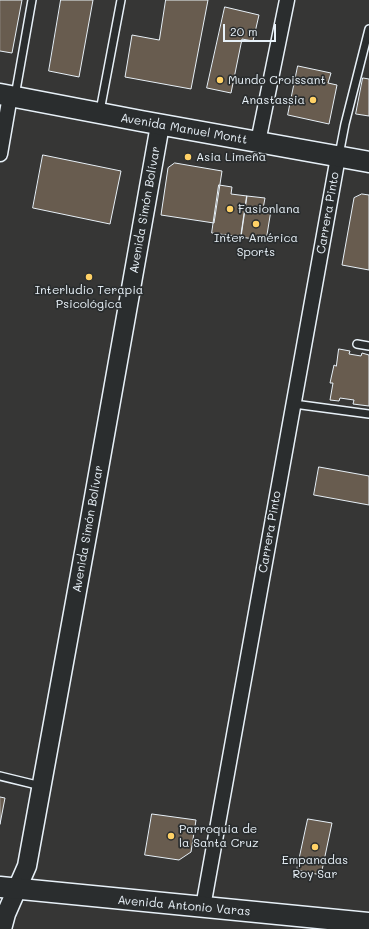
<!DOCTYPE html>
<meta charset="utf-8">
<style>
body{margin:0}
#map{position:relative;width:369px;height:929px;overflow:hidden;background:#363635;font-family:Mali,sans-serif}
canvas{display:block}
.scale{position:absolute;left:223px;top:24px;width:53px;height:18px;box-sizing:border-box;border:2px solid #e8f1f8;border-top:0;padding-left:5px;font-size:12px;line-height:14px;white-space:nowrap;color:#e8f1f8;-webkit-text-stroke:3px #2a2d2e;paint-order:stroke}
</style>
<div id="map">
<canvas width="369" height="929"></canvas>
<div class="scale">20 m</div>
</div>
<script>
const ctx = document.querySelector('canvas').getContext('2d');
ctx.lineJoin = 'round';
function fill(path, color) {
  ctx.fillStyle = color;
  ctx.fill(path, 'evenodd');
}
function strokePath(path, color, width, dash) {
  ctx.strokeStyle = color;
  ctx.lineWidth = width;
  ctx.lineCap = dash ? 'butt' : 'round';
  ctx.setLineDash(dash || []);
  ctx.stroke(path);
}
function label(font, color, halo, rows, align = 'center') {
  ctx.font = font + ' Mali,sans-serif';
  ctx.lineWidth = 3.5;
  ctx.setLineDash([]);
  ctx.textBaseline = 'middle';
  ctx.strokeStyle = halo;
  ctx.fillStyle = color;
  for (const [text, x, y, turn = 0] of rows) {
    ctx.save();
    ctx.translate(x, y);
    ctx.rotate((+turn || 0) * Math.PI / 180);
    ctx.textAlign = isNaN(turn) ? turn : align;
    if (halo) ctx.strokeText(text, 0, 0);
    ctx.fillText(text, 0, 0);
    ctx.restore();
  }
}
const building = new Path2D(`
 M0,0H22L12,53L0,51Z
 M61,0H93L79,77L49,71Z
 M166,0H208L191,89L125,77L132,35L159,40Z
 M225,7L259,15L253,41L242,39L231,93L207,88Z
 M298,66L331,73L328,83L337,85L329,124L288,115Z
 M363,78L369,79V116L356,114Z
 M43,155L121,171L110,224L33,208Z
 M175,163L222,171L214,223L161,215L168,168Z
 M219,185L232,187L231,194L247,196L241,237L212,233Z
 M362,194L369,195V270L342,265L354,198Z
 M247,196L265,198L263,209L271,210L266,241L241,237Z
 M339,349L350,351L349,354L361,356L362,353L369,355V406L353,404L354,400L340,398L339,401L330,400L333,383H330L334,365L336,366Z
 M319,467L369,476V505L314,495Z
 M0,797L5,798L0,824Z
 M152,814L196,820L191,852L179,860L145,855Z
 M308,819L332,823L321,875L297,870Z`);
fill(building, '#685c4f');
strokePath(building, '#e8f1f8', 1);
const service = new Path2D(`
 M15,96L32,0
 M100,111L121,0
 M339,155L345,124L369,29
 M357,344L369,346
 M294,404L369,414
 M0,776L41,786`);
const minor = new Path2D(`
 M258,142L287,0
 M0,154L10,96
 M203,907L338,157`);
const tertiary = new Path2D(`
 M2,929L6,914L27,866L89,525L160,125`);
const secondary = new Path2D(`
 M0,94L141,121L369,162
 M0,887L369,923`);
strokePath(service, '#e8f1f8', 10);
strokePath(minor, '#e8f1f8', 17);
strokePath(tertiary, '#e8f1f8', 21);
strokePath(secondary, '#e8f1f8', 23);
strokePath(service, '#2a2d2e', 7);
strokePath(minor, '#2a2d2e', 14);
strokePath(tertiary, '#2a2d2e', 18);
strokePath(secondary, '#2a2d2e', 20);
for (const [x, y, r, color] of [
 [220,80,4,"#ffd166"],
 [313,100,4,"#ffd166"],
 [188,157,4,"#ffd166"],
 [230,209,4,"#ffd166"],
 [256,224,4,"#ffd166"],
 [89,277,4,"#ffd166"],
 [171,836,4,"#ffd166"],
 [315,847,4,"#ffd166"]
]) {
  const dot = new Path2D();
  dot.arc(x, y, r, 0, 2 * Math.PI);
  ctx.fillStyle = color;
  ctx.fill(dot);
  strokePath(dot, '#2a2d2e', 1.5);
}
label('12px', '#e8f1f8', '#2a2d2e', [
 ["Mundo Croissant",228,80],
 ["Anastassia",305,100,"right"],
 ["Asia Limeña",196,157],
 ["Fasionlana",238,209],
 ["Inter América",256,238,"center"],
 ["Sports",256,252,"center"],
 ["Interludio Terapia",89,290,"center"],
 ["Psicológica",89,304,"center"],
 ["Parroquia de",179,829],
 ["la Santa Cruz",179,843],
 ["Empanadas",315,860,"center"],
 ["Roy Sar",315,874,"center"]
], 'left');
label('12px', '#e8f1f8', '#2a2d2e', [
 ["Avenida Manuel Montt",184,129,10],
 ["Avenida Simón Bolívar",145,210,-80],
 ["Carrera Pinto",328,213,-80],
 ["Avenida Simón Bolívar",88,529,-80],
 ["Carrera Pinto",270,532,-80],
 ["Avenida Antonio Varas",184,906,5]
]);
</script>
